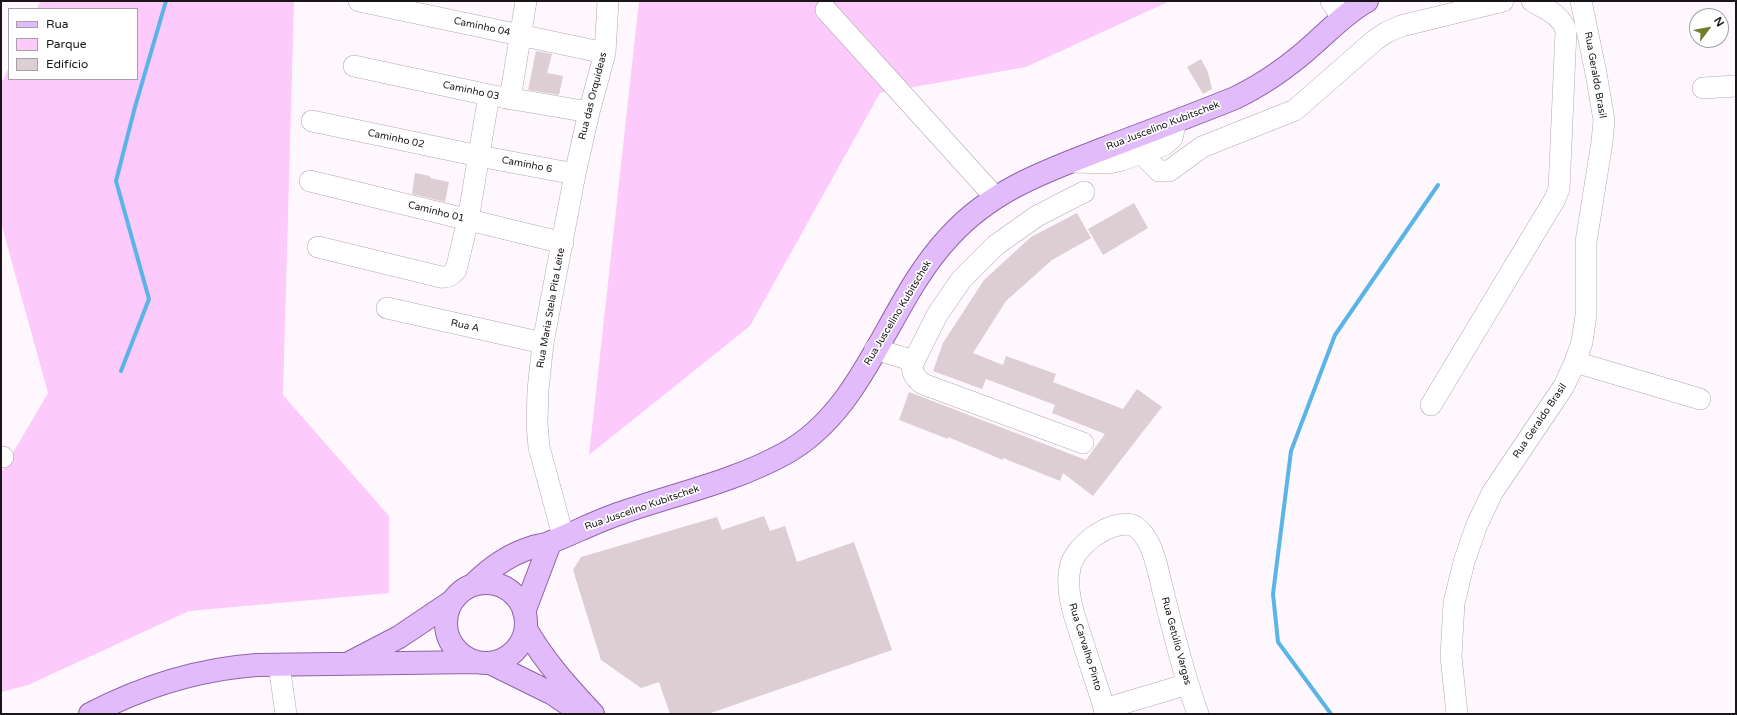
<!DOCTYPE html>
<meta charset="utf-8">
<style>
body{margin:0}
#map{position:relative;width:1737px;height:715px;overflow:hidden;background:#fef8fe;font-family:"Varela Round",sans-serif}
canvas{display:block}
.frame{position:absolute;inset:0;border:2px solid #191519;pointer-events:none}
.legend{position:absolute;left:8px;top:8px;width:130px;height:72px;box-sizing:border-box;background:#fff;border:1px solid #a3a1a3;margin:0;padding:5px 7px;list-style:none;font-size:12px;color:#191519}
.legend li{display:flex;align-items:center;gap:8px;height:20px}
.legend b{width:20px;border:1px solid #a3a1a3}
.north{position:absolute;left:1689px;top:8px;width:40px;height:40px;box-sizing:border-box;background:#fff;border:1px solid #a3a1a3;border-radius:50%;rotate:58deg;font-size:11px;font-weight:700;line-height:16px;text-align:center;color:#191519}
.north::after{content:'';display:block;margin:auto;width:14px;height:18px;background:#6f7f2d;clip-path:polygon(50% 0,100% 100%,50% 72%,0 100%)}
</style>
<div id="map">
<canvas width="1737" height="715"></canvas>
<div class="frame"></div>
<ul class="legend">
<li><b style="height:5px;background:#e2bbfa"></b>Rua</li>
<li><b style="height:11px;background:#fdcafc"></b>Parque</li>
<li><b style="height:11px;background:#dcced3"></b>Edifício</li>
</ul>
<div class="north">N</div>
</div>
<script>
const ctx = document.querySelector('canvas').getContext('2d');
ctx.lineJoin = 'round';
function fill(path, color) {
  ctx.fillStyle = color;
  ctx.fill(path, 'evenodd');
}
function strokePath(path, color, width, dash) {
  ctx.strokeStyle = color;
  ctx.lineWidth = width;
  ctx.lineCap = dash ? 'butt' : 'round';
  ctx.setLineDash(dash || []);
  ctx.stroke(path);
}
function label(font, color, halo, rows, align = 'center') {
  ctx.font = font + ' "Varela Round",sans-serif';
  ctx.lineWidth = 3.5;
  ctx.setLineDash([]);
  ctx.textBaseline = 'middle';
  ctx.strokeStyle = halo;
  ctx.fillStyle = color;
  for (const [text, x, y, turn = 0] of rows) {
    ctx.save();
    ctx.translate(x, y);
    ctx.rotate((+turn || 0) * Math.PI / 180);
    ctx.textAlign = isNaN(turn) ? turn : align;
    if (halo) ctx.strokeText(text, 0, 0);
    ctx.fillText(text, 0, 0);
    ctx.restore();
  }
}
fill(new Path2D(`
 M40,1H294L283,395L389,516V593L189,611L28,685L1,692V473L48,393L1,223V84L9,67V79H137V9H37Z
 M639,1H1170L1026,67L880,93L750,326L589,455Z`), '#fdcafc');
strokePath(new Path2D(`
 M121,371L149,299L116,181L135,107L166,1
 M1331,714L1278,642L1273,594L1291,451L1335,335L1438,185`), '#5bb4e7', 4);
fill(new Path2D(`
 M536,51L552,54L547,73L563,76L559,95L528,90Z
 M1201,59L1208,72L1212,89L1203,94L1187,67Z
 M415,173L430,176V178L449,182L445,202L412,194Z
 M1134,203L1148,228L1103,255L1088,229Z
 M1077,213L1091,238L1052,260L1006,301L973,353L1003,365L1006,356L1056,374L1053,382L1123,409L1137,389L1162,407L1093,496L1063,473L1060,481L1003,458V460L948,437V439L899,420L909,392L1086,460L1105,434L1052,413L1055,405L986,379L982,389L933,371L943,343L984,280L1031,237Z
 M764,516L770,531L785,526L797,562L854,542L892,650L708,714H670L659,682L641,688L601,660L573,570L581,557L717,517L722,530Z`), '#dcced3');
const minor = new Path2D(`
 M359,1L605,53
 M1331,1L1342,18
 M826,10L995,197
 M354,66L489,95L589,112
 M1703,88L1736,86
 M510,99L526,1
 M312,121L479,156L575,174
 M1141,153L1159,171H1169L1202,147L1295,110L1375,40L1387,32L1401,26L1503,1
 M1071,162L1109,163L1122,160L1164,145L1172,138L1176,121
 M310,181L563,243
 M318,247L441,277C448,278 451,275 456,270L468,220L489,95
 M387,308L543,343
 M875,349L914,361L937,315L961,280L996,245L1037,216L1084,192
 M914,361C910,372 914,377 923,384L1083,443
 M1575,362L1700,399
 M1431,405L1555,199L1559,189L1566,31C1562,15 1545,9 1532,1
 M1,457H3
 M563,536L539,447L537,424L538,390L543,343L575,174L589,112L605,53L608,1
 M279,665L286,714
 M1104,709L1188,684
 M1106,714C1099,690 1090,666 1083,642C1075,618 1065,593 1070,568C1073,547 1110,519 1132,525C1138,527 1144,535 1147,540C1155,552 1160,580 1164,595C1174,635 1184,675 1198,714
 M1457,714L1451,656L1454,603L1464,562L1476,527L1492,493L1564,386L1575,362L1582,342L1586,315V242L1602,142L1604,120L1596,73L1581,1`);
const major = new Path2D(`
 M446 623a40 40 0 1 1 80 0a40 40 0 1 1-80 0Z
 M474,584C491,567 510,554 533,547C539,545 546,545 551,542C574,533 597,521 621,513C675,494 733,482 784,454C867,409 887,302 950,236C994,188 1049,170 1108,147C1150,131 1193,115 1235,98C1266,83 1291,65 1316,42C1333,27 1347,12 1367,1
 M524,612L550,543
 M526,629C545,662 567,686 593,714
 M351,662L399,637L451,602
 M490,663L553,694L580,712
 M90,714C142,687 199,669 257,665L476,662`);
strokePath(minor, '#b1a8b0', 22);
strokePath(major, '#8f63a9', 24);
strokePath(minor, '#fff', 21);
strokePath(major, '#e2bbfa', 22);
label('10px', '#191519', '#fff', [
 ["Caminho 04",482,27,12],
 ["Rua Geraldo Brasil",1595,75,80],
 ["Caminho 03",471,91,12],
 ["Rua das Orquídeas",593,96,-76],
 ["Rua Juscelino Kubitschek",1163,126,-21],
 ["Caminho 02",396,139,12],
 ["Caminho 6",527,165,11],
 ["Caminho 01",436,212,14],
 ["Rua Maria Stela Pita Leite",551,308,-80],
 ["Rua Juscelino Kubitschek",898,313,-59],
 ["Rua A",465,326,12],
 ["Rua Geraldo Brasil",1540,421,-56],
 ["Rua Juscelino Kubitschek",642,508,-19],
 ["Rua Getúlio Vargas",1176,641,75],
 ["Rua Carvalho Pinto",1085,647,73]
]);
</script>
